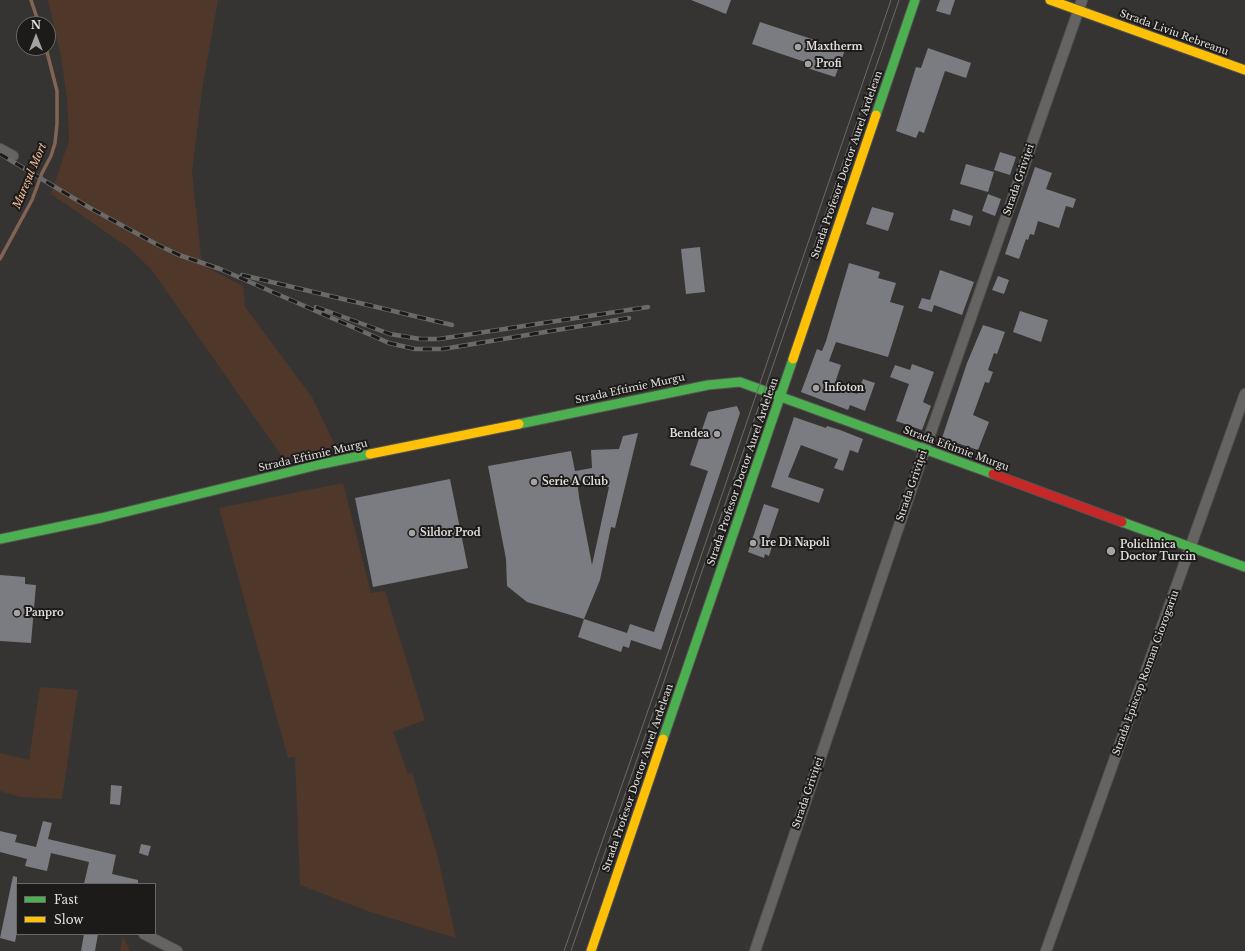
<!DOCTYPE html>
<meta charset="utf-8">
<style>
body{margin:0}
#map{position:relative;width:1245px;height:951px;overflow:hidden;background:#363432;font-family:"Libre Baskerville",serif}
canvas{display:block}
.legend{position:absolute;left:16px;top:883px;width:140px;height:52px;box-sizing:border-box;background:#1d1b1a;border:1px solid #6b6968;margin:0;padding:5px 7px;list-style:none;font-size:12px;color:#e1dfdd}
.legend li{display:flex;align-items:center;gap:8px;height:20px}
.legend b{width:20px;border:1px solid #6b6968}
.north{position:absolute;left:16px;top:16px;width:40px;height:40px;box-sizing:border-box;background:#1d1b1a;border:1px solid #6b6968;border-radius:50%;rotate:0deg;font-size:11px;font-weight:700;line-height:16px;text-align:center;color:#e1dfdd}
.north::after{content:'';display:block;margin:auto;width:14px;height:18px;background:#a5a3a1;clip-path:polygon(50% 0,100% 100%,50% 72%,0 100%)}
</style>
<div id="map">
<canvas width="1245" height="951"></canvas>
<ul class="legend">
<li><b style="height:5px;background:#4caf50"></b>Fast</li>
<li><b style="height:5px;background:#ffc107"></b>Slow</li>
</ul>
<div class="north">N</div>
</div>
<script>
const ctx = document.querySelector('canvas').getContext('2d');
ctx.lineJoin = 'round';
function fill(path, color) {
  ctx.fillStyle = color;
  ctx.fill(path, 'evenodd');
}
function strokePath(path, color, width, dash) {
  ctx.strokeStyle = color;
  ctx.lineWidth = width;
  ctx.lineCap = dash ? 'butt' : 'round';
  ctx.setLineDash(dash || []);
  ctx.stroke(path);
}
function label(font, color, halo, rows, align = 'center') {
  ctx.font = font + ' "Libre Baskerville",serif';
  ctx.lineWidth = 4;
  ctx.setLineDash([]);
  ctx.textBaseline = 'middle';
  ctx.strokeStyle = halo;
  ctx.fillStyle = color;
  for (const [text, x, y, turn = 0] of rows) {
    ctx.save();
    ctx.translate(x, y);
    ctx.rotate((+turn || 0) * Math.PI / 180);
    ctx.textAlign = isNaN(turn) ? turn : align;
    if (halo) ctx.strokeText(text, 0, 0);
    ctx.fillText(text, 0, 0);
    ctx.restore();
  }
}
fill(new Path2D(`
 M48,0H218L202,90L192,172L202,265L243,286L245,307L312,397L336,447L283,458L151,269L129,248L51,194L69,140L67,97L60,52Z
 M343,483L371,593L385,591L425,720L393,732L408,774L412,773L437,854L456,938L370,912L300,885L295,757L288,758L219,508Z
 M40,687L78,690L62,799L21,797L0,791V753L29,760Z
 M123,936L130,951H120Z`), '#4f372a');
strokePath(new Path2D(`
 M31,0L39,24
 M0,259L32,200L42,173L51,156L55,143L57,124V91L46,48`), '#826454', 3.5);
fill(new Path2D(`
 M691,0H731L726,14Z
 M940,0H955L950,15L936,11Z
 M760,22L845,50L835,77L807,68L808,63L752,44Z
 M928,48L971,63L966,78L945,71L924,133L919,131L916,138L896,131L916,67L921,68Z
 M1000,152L1016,157L1010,175L994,170Z
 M966,164L994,172L988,192L960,184Z
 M1035,167L1052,173L1046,189L1076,199L1073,208L1066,206L1059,228L1038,221L1034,235L1030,234L1028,240L1026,239L1019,259L1005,254Z
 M988,194L1001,199L995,216L982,211Z
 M872,207L894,213L888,231L866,224Z
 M953,209L973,216L970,226L950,220Z
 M700,247L705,292L686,294L681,249Z
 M849,263L880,272L878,278L896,283L890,302L904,306L888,357L836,342L829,361L841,365L834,386L857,394L863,379L875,383L865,411L850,405L848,410L801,392L817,349L822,351L826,341Z
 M940,270L974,282L962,315L934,305L932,312L918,308L922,298L930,300Z
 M998,276L1009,280L1004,294L992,290Z
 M1020,311L1048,320L1041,342L1013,332Z
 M983,325L1005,332L997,354L994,353L988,370L993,372L989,383L985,382L973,415L989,422L978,450L942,438L967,363Z
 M912,364L934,372L923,402L931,406L922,430L896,421L909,384L890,377L895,365L910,370Z
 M737,406L740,413L661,650L631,640L629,648L623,646L621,652L578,637L584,619L627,633L630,624L654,632L708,471L690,465L708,412Z
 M794,417L826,428L827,426L840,430L863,439L858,453L850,450L843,471L834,468L838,459L801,445L788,477L824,489L819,503L771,487Z
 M638,433L615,528L611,527L600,580L584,619L527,602L507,586L506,559L488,466L571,451L575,471L592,468L591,450L619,449L623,436ZM577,480L609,487L592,565L579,497Z
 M450,479L468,568L373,587L355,498Z
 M764,504L779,509L769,538L774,540L769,556L765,554L764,558L748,552Z
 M0,575L25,577V584L36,585L31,643L0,641Z
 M111,785L122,786L120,805L110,804Z
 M43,821L52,823L48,839L116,855L112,874L138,880V884H84L89,862L51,853L47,871L25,866L27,859L0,852V831L17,835L15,842L36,847Z
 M141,844L151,846L148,856L139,853Z
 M13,876L17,877V932L15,942L0,938Z
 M84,934H98L95,951H81Z`), '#7a7c81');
const street = new Path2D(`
 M0,149L13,156
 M144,934L177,951
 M755,951L925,449L1082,0
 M1046,951L1245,394`);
const fast = new Path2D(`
 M876,115L915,0
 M519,424L708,385L740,382L993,474
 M1122,522L1245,567
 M0,539L101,518L322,464L370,454
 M663,739L793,359`);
const slow = new Path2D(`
 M1050,0L1245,70
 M793,359L876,115
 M370,454L519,424
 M591,951L663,739`);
const jam = new Path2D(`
 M993,474L1122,522`);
strokePath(street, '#545251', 12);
strokePath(fast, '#545251', 11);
strokePath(slow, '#545251', 11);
strokePath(jam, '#545251', 11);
strokePath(street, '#666463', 10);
strokePath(fast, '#4caf50', 9);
strokePath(slow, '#ffc107', 9);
strokePath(jam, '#c62828', 9);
strokePath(new Path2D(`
 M564,951L659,679L891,0
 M571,951L899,0`), '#6b6a69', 1);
const rail = new Path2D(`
 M0,154L90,208L158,245L179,255L220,269L389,343L415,349H443L629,318
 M242,275L452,325
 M316,307L390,334L420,339H439L648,307`);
strokePath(rail, '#6b6a69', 4.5);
strokePath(rail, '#1d1b1a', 3, [9]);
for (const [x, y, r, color] of [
 [798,47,4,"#a5a3a1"],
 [808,64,4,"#a5a3a1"],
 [816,388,4,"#a5a3a1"],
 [717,434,4,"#a5a3a1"],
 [534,482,4,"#a5a3a1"],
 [412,533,4,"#a5a3a1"],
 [753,543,4,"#a5a3a1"],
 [1111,551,5,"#a5a3a1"],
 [17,613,4,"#a5a3a1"]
]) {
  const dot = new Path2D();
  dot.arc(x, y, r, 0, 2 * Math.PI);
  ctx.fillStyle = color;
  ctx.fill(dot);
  strokePath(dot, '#1d1b1a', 1.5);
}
label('10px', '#e1dfdd', '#1d1b1a', [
 ["Strada Liviu Rebreanu",1174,33,20],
 ["Strada Profesor Doctor Aurel Ardelean",847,165,-71],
 ["Strada Griviței",1019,180,-71],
 ["Strada Eftimie Murgu",630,389,-12],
 ["Strada Eftimie Murgu",956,449,20],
 ["Strada Eftimie Murgu",313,456,-13],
 ["Strada Profesor Doctor Aurel Ardelean",743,472,-71],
 ["Strada Griviței",912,486,-71],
 ["Strada Episcop Roman Ciorogariu",1146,673,-70],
 ["Strada Profesor Doctor Aurel Ardelean",638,778,-71],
 ["Strada Griviței",808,793,-71]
]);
label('bold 10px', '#e1dfdd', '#1d1b1a', [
 ["Maxtherm",806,47],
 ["Profi",816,64],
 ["Infoton",824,388],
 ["Bendea",709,434,"right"],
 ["Serie A Club",542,482],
 ["Sildor Prod",420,533],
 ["Ire Di Napoli",761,543],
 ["Policlinica",1120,545],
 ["Doctor Turcin",1120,557],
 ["Panpro",25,613]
], 'left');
label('italic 11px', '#f5bd9c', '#1d1b1a', [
 ["Mureșul Mort",30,176,-67]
]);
</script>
